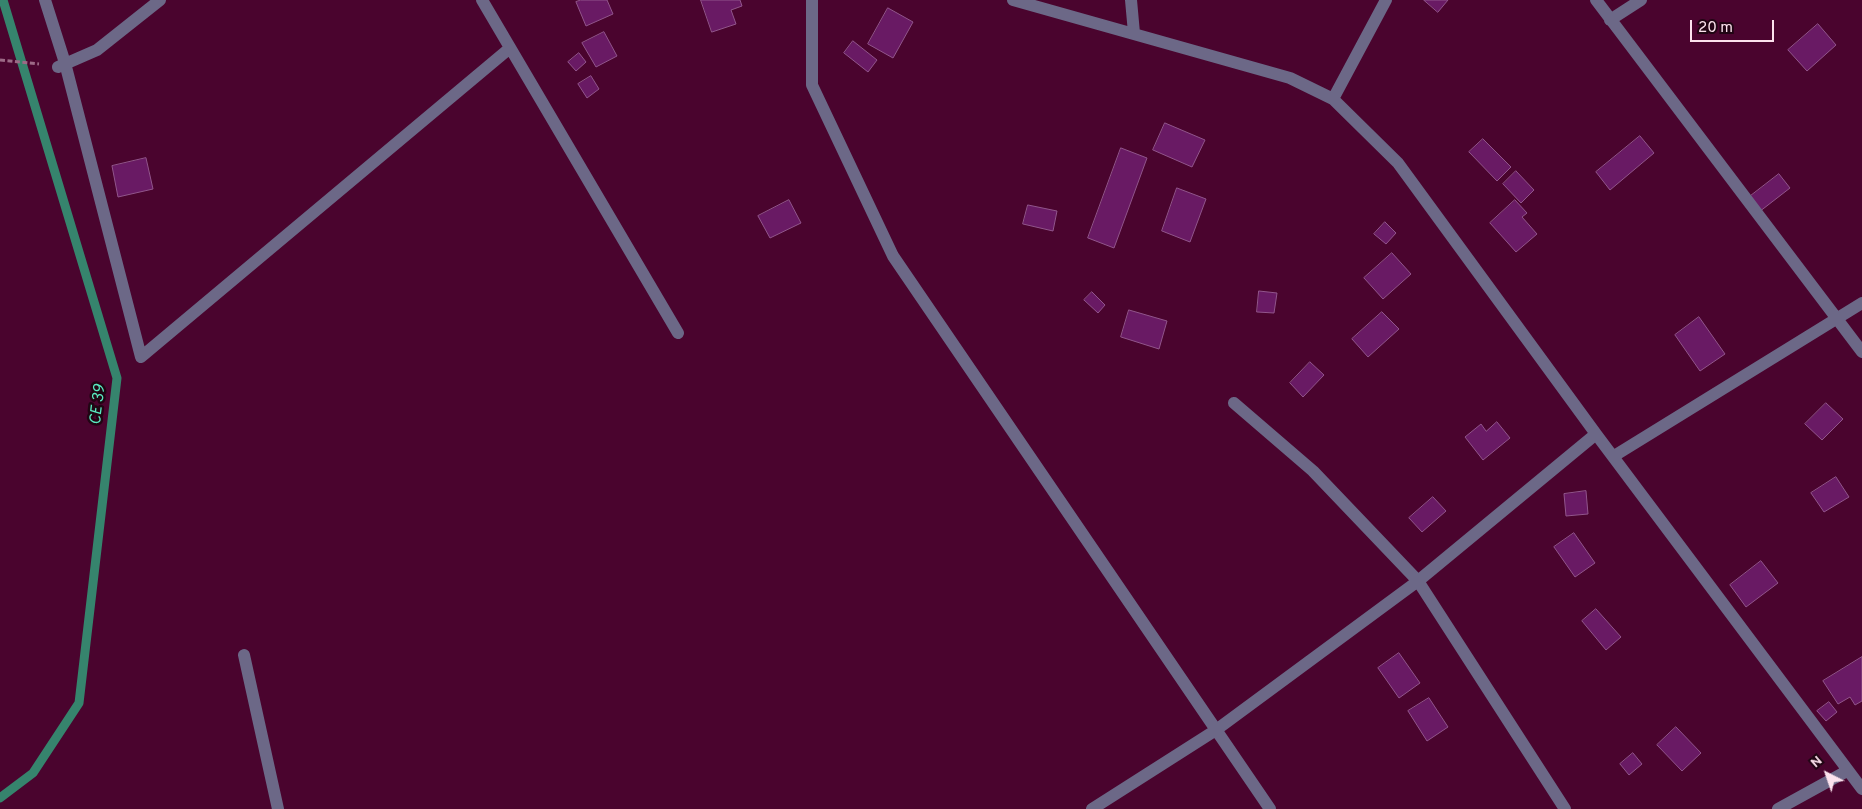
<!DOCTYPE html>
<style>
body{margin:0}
#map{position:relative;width:1862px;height:809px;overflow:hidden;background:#4a042e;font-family:Overpass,sans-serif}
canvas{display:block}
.north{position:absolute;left:1802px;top:749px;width:50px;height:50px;-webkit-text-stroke:4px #200513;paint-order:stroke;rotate:319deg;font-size:14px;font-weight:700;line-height:20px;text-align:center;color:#fce2ed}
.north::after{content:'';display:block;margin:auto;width:18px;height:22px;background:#fce2ed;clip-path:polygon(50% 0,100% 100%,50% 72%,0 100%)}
.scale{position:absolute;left:1690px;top:20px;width:84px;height:22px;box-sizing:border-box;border:2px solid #fce2ed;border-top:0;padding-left:6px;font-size:15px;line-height:18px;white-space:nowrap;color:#fce2ed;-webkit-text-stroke:4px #200513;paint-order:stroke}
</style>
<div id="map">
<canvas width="1862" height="809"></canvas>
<div class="north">N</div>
<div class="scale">20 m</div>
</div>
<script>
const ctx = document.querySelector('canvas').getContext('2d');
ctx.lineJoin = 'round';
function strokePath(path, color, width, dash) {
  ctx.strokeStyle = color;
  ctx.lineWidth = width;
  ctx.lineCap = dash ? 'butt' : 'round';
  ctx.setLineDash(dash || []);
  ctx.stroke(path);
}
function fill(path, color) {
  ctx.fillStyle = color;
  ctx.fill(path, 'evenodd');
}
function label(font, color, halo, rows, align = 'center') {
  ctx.font = font + ' Overpass,sans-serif';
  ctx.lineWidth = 5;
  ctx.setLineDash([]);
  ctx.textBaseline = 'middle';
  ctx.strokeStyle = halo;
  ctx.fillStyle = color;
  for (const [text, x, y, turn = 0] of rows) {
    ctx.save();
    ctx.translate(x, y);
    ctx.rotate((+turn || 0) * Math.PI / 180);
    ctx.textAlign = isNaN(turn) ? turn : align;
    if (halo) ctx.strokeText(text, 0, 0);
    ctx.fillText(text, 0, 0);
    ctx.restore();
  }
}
strokePath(new Path2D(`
 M0,798L33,773L79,703L117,378L3,0`), '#36846d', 9);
const building = new Path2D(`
 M581,0H607L613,14L586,26L576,2Z
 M701,0H740L742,6L731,10L736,24L712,32Z
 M1424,0H1448L1438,12Z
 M888,8L913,22L893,58L868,44Z
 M1818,24L1836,45L1807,71L1788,50Z
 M604,32L617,56L596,67L582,43Z
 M853,41L877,60L868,72L844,53Z
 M579,53L586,62L576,71L568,62Z
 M591,76L599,89L587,98L578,84Z
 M1165,123L1205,140L1192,167L1153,150Z
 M1640,136L1654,153L1610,190L1596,172Z
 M1483,139L1511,167L1497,181L1469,152Z
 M1121,148L1147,158L1114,248L1088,238Z
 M146,158L153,189L118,197L112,166Z
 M1516,171L1534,190L1521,203L1503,184Z
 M1779,174L1790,188L1759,212L1748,198Z
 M1177,188L1206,199L1190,242L1162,231Z
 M789,200L801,223L770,238L758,216Z
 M1515,200L1527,213L1522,217L1537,234L1516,252L1490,223Z
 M1028,205L1057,211L1053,231L1023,224Z
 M1385,222L1396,233L1386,244L1374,234Z
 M1392,253L1411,274L1383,299L1364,278Z
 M1259,291L1277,293L1274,313L1257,312Z
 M1092,292L1105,305L1098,313L1084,300Z
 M1129,310L1167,321L1159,349L1121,337Z
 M1382,312L1399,329L1368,357L1352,339Z
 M1699,317L1725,354L1700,371L1675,335Z
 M1310,362L1324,375L1303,397L1290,383Z
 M1826,403L1843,419L1822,440L1805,424Z
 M1497,422L1510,438L1483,460L1465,437L1481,424L1486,431Z
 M1836,477L1849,497L1824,512L1811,493Z
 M1586,491L1588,514L1566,516L1564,494Z
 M1433,497L1446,511L1422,532L1409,518Z
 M1574,533L1595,563L1575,577L1554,547Z
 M1761,561L1778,583L1746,607L1730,585Z
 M1596,609L1621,637L1606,650L1582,621Z
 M1399,653L1420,683L1399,698L1378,668Z
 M1862,657V701L1855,705L1850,697L1838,704L1823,681Z
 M1429,698L1448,727L1427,741L1408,711Z
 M1829,702L1837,712L1826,721L1817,711Z
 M1676,727L1701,753L1682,771L1657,745Z
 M1633,753L1642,764L1629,775L1620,764Z`);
fill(building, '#691a64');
strokePath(building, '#91558b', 1);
strokePath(new Path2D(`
 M0,60L39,64`), '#9c6a86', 3, [5, 2.5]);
strokePath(new Path2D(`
 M45,0L65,63L141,357L510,48
 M482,0L678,333
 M812,0V85L893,256L1270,809
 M1013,0L1290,78L1333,99L1398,163L1596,434L1862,789
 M1131,0L1134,33
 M1596,0L1862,352
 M1610,20L1641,0
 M58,67L97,50L160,0
 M1333,99L1386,0
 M1234,403L1313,471L1418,581L1565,809
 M1614,456L1862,303
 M244,655L278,809
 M1092,809L1216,730L1418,581L1596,434
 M1778,809L1847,771`), '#6c6887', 12);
label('italic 16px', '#59e9bf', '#200513', [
 ["CE 39",99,405,-83]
]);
</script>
